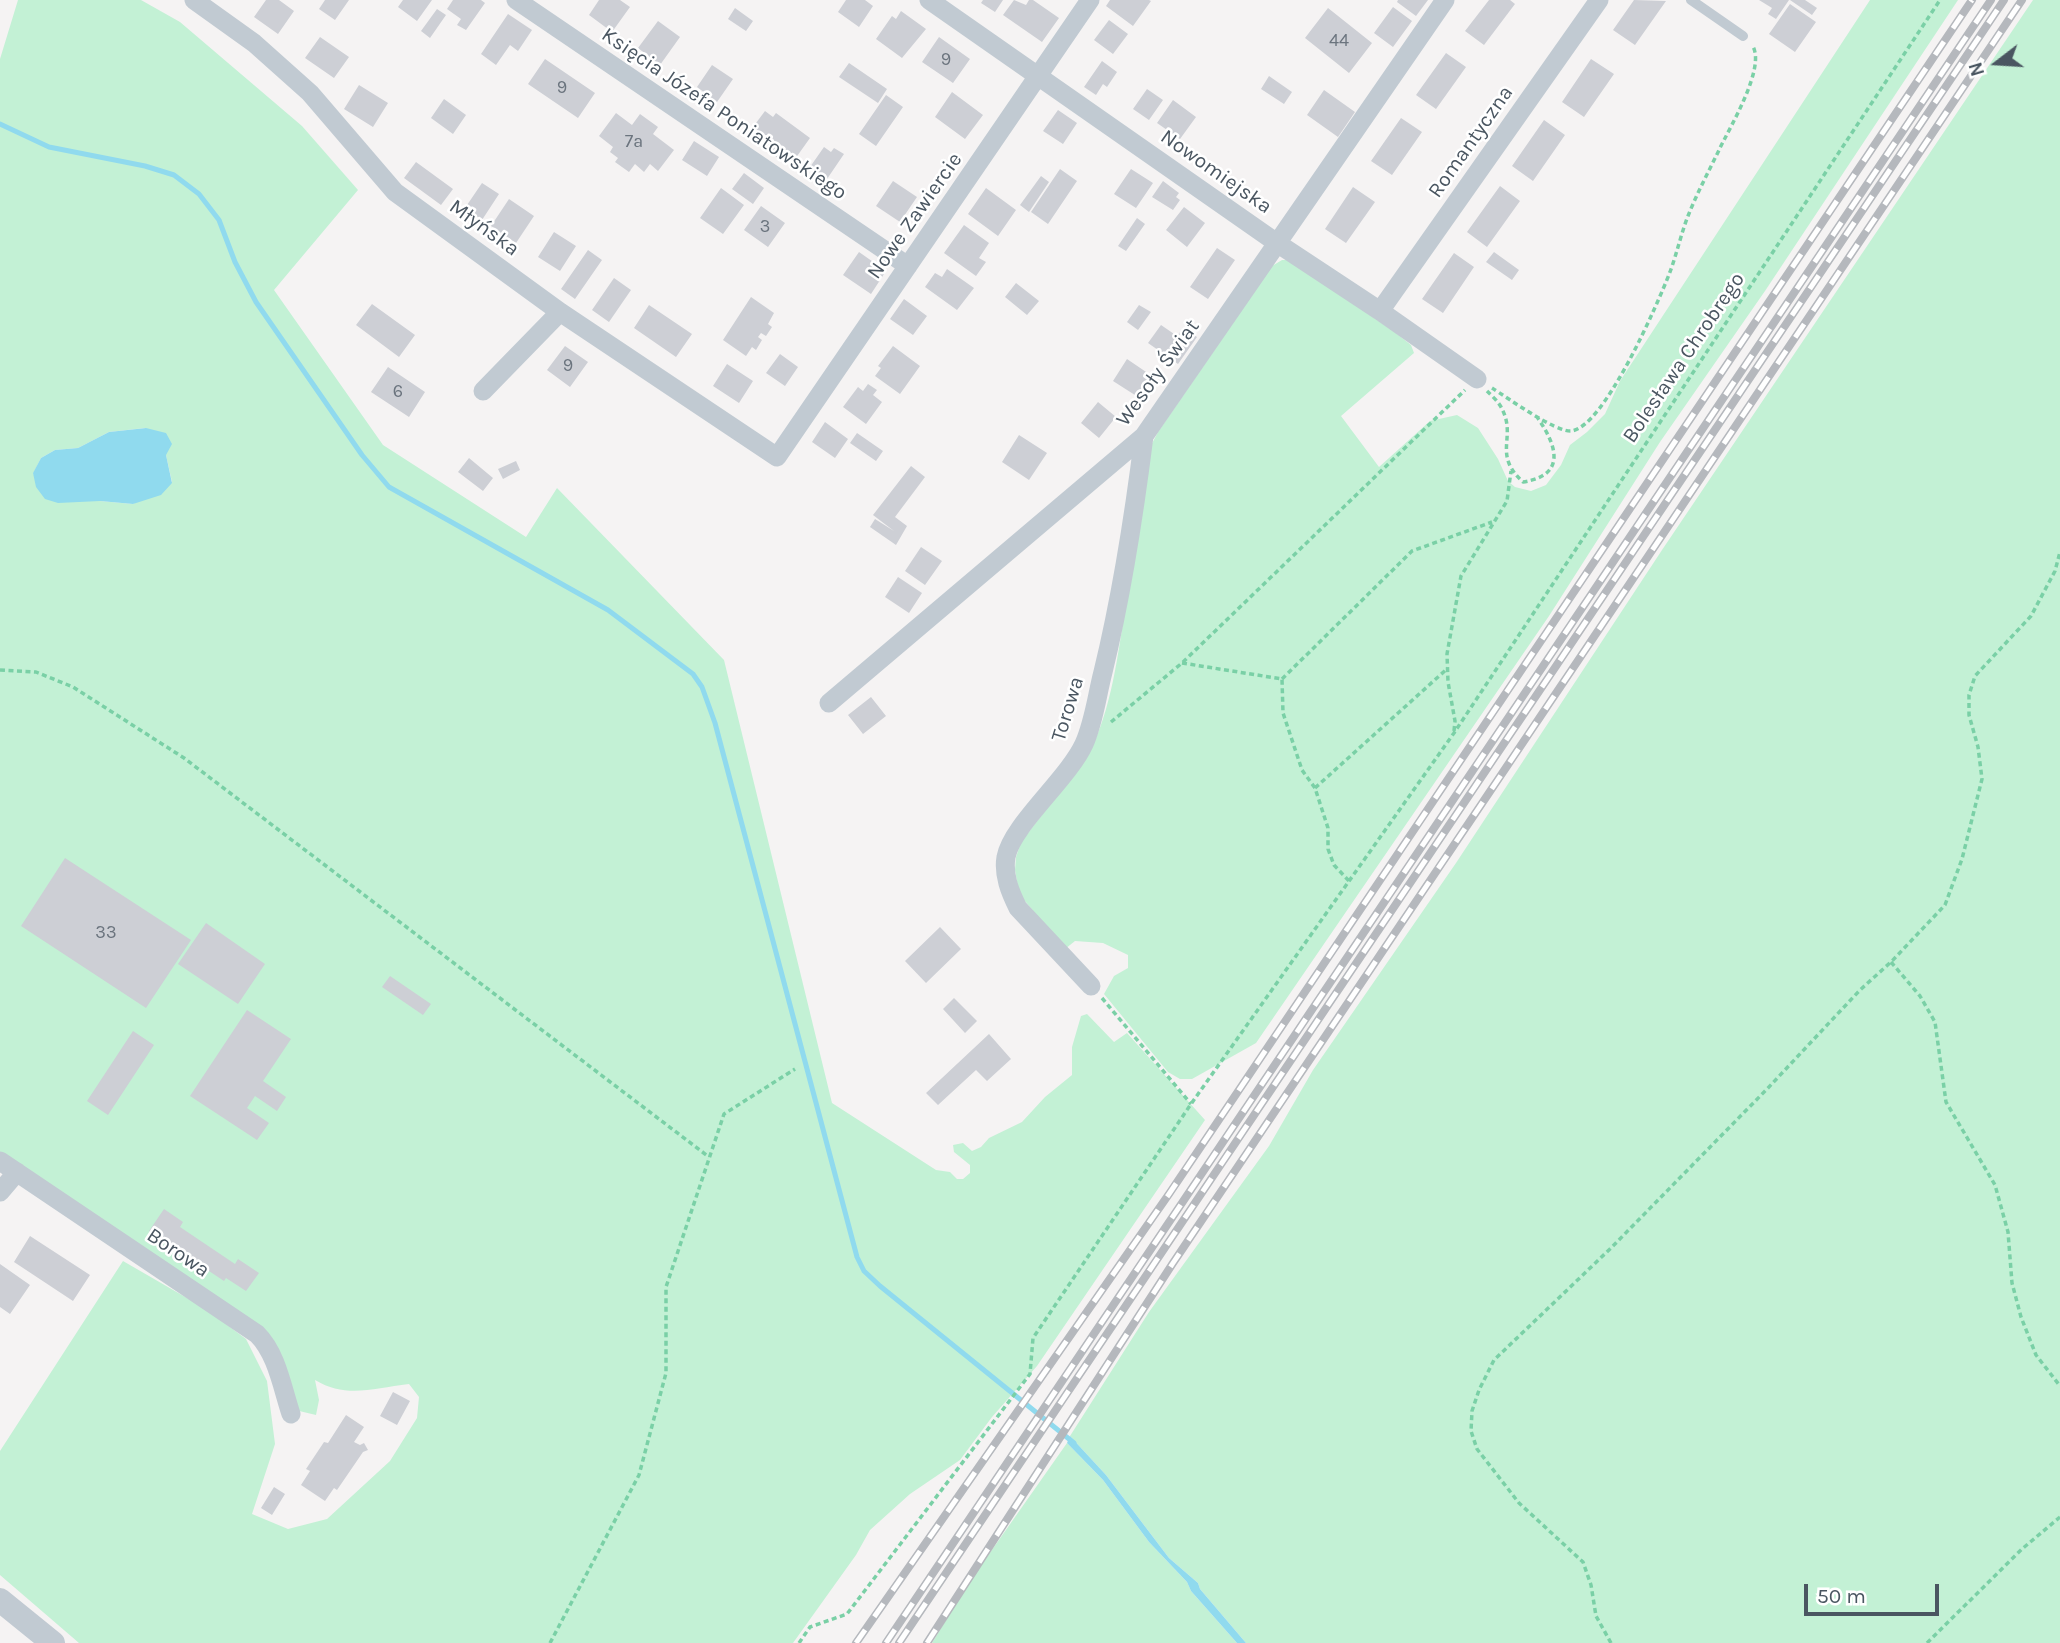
<!DOCTYPE html>
<meta charset="utf-8">
<style>
body{margin:0}
#map{position:relative;width:2060px;height:1643px;overflow:hidden;background:#f5f3f3;font-family:Karla,sans-serif}
canvas{display:block}
.north{position:absolute;left:1962px;top:28px;width:70px;height:70px;-webkit-text-stroke:5px #fff;paint-order:stroke;rotate:253deg;font-size:19px;font-weight:700;line-height:28px;text-align:center;color:#4a5661}
.north::after{content:'';display:block;margin:auto;width:24px;height:32px;background:#4a5661;clip-path:polygon(50% 0,100% 100%,50% 72%,0 100%)}
.scale{position:absolute;left:1804px;top:1584px;width:135px;height:32px;box-sizing:border-box;border:4px solid #4a5661;border-top:0;padding-left:9px;font-size:21px;line-height:24px;white-space:nowrap;color:#4a5661;-webkit-text-stroke:5px #fff;paint-order:stroke}
</style>
<div id="map">
<canvas width="2060" height="1643"></canvas>
<div class="north">N</div>
<div class="scale">50 m</div>
</div>
<script>
const ctx = document.querySelector('canvas').getContext('2d');
ctx.lineJoin = 'round';
function fill(path, color) {
  ctx.fillStyle = color;
  ctx.fill(path, 'evenodd');
}
function strokePath(path, color, width, dash) {
  ctx.strokeStyle = color;
  ctx.lineWidth = width;
  ctx.lineCap = dash ? 'butt' : 'round';
  ctx.setLineDash(dash || []);
  ctx.stroke(path);
}
function label(font, color, halo, rows, align = 'center') {
  ctx.font = font + ' Karla,sans-serif';
  ctx.lineWidth = 5;
  ctx.setLineDash([]);
  ctx.textBaseline = 'middle';
  ctx.strokeStyle = halo;
  ctx.fillStyle = color;
  for (const [text, x, y, turn = 0] of rows) {
    ctx.save();
    ctx.translate(x, y);
    ctx.rotate((+turn || 0) * Math.PI / 180);
    ctx.textAlign = isNaN(turn) ? turn : align;
    if (halo) ctx.strokeText(text, 0, 0);
    ctx.fillText(text, 0, 0);
    ctx.restore();
  }
}
fill(new Path2D(`
 M18,0H141L180,22L302,126L358,190L274,290L383,445L526,537L557,488L724,660L832,1103L936,1170L950,1172L957,1179H963L970,1173V1165L954,1152L953,1145L963,1143L972,1151L981,1147L989,1138L1022,1122L1045,1097L1072,1075V1047L1081,1016L1087,1014L1114,1042L1127,1033L1205,1120L1037,1366L992,1417L960,1460L910,1494L870,1530L856,1555L793,1643H79L0,1575V1451L123,1261L206,1309L246,1339L267,1381L275,1444L252,1514L288,1529L327,1519L390,1461L417,1418L419,1397L409,1384C373,1388 347,1399 315,1380L319,1400L316,1415L295,1410L270,1339L0,1152V59ZM145,428L166,455L172,482L133,504L100,501L33,474L41,458L55,450L78,448L109,432Z
 M1870,0H1958L1765,291L1660,442L1549,616L1256,1043L1192,1079H1180L1168,1072L1104,994L1114,976L1128,968V955L1103,943L1075,941L1065,949L1019,894L1015,870L1016,857L1021,842L1088,755C1112,710 1118,653 1126,603C1133,553 1140,503 1147,453L1158,432L1272,266L1282,260H1290L1396,333L1411,345L1414,353L1341,416L1379,467L1430,421L1457,415L1478,428L1498,459L1508,481L1515,487L1531,491L1546,485L1561,465L1570,445L1587,432L1605,414L1620,381Z
 M2033,0H2060V1643H1246L1200,1589L1198,1583L1169,1558L1106,1475L1070,1436L1149,1312L1269,1146L1313,1070L1456,863L1662,550Z
 M1067,1443L1103,1480L1149,1542L1187,1582L1191,1591L1237,1643H932L968,1584Z`), '#c3f1d5');
fill(new Path2D(`
 M146,428L166,433L172,444L166,455L172,483L161,495L133,504L100,501L58,503L45,499L36,487L33,473L41,458L55,450L78,448L109,432Z
 M1070,1436L1106,1475L1169,1558L1198,1583L1200,1589L1246,1643H1237L1191,1591L1187,1582L1149,1542L1103,1480L1067,1443Z`), '#90daee');
strokePath(new Path2D(`
 M0,124L49,147L145,166L174,175L199,194L219,220L235,262L256,302L362,455L389,487L608,610L693,674L702,687L715,723L857,1257L864,1271L880,1286L1074,1443`), '#90daee', 5);
fill(new Path2D(`
 M266,0H279L294,11L278,34L254,17Z
 M325,0H349L335,20L319,9Z
 M403,0H432L417,21L398,7Z
 M453,0H481L485,3L466,30L457,25L461,19L447,9Z
 M599,0H620L630,7L612,32L589,15Z
 M846,0H865L873,6L859,27L838,12Z
 M983,0H1003L995,12L981,3Z
 M1014,0L1026,5L1029,0H1033L1059,18L1042,42L1003,15Z
 M1110,0H1149L1151,1L1133,26L1106,6Z
 M1398,0H1428L1416,16L1397,2Z
 M1489,0H1510L1515,4L1484,45L1465,31Z
 M1634,0L1666,1L1635,45L1613,30Z
 M1759,0H1789L1776,19L1768,14L1772,8Z
 M1790,0H1805L1817,8L1812,15Z
 M1790,4L1816,22L1795,52L1769,34Z
 M1393,7L1412,21L1393,47L1374,33Z
 M735,8L753,21L746,31L728,19Z
 M1328,8L1372,43L1349,73L1305,38Z
 M437,9L446,15L430,38L421,31Z
 M901,11L926,29L902,58L876,39L892,16L896,19Z
 M508,14L532,30L518,51L510,45L496,65L481,54Z
 M1109,20L1128,34L1113,54L1094,40Z
 M658,21L680,37L660,65L638,48Z
 M320,37L349,57L334,78L305,58Z
 M939,37L970,59L953,83L922,62Z
 M1446,53L1466,67L1436,109L1416,95Z
 M545,59L595,93L578,118L528,84Z
 M1591,59L1614,74L1584,117L1562,102Z
 M1102,61L1117,72L1107,87L1103,84L1096,95L1084,87Z
 M849,63L887,89L878,103L839,77Z
 M712,65L733,79L717,102L697,87Z
 M1269,76L1292,92L1284,104L1261,89Z
 M359,85L388,103L373,127L344,109Z
 M1147,89L1163,100L1149,120L1133,109Z
 M1324,90L1355,112L1338,137L1307,115Z
 M952,92L983,115L965,139L935,117Z
 M886,95L903,107L876,146L859,134Z
 M444,99L466,115L453,134L431,118Z
 M1173,100L1196,117L1180,139L1157,123Z
 M1058,110L1077,123L1063,144L1043,131Z
 M765,111L773,117L776,113L810,138L795,159L784,152L779,159L756,141L762,133L753,127Z
 M616,113L632,125L640,114L658,127L653,134L674,150L658,171L650,164L644,172L635,164L629,172L615,162L618,158L610,152L613,147L599,136Z
 M1401,118L1422,132L1392,175L1371,161Z
 M1544,120L1565,135L1533,181L1512,166Z
 M694,141L719,157L707,176L682,160Z
 M824,147L831,152L834,148L844,154L827,179L810,167Z
 M416,162L453,189L441,205L404,178Z
 M1060,169L1077,181L1048,224L1031,212Z
 M1131,169L1153,183L1136,208L1114,194Z
 M744,173L764,188L753,204L732,189Z
 M1041,176L1049,182L1029,212L1020,205Z
 M893,181L917,197L900,222L876,206Z
 M1163,181L1179,193L1176,197L1180,200L1173,210L1152,197Z
 M482,183L499,194L482,220L465,208Z
 M1500,186L1520,201L1487,247L1467,232Z
 M1353,187L1375,202L1346,243L1325,229Z
 M721,188L744,205L723,234L700,218Z
 M986,188L1016,210L998,236L968,214Z
 M509,199L534,216L516,243L491,226Z
 M761,206L785,223L768,247L744,230Z
 M1184,207L1205,223L1187,247L1166,230Z
 M1137,218L1145,224L1126,251L1118,246Z
 M964,225L989,243L979,258L986,262L976,276L944,253Z
 M554,232L576,246L560,271L538,257Z
 M1217,248L1235,260L1208,299L1190,287Z
 M588,250L602,260L575,299L561,289Z
 M859,252L886,271L871,294L843,275Z
 M1494,252L1519,270L1512,280L1486,262Z
 M1454,253L1474,267L1443,313L1422,299Z
 M947,269L974,288L957,310L925,287L935,273L942,277Z
 M614,278L631,290L609,322L592,310Z
 M1016,283L1039,301L1027,315L1005,297Z
 M751,297L774,313L768,324L772,327L766,336L761,333L758,337L762,340L756,350L752,347L746,356L723,340Z
 M904,299L927,316L913,335L890,319Z
 M372,304L415,335L399,357L356,325Z
 M649,305L692,334L676,357L634,328Z
 M1139,305L1151,312L1138,330L1127,322Z
 M1161,325L1177,336L1183,328L1197,337L1178,364L1148,343Z
 M565,346L588,362L570,387L547,370Z
 M893,346L920,366L900,394L875,376L881,368L878,366Z
 M780,354L798,367L785,386L766,373Z
 M1127,359L1152,376L1138,397L1113,381Z
 M727,364L753,381L739,403L713,386Z
 M388,367L425,392L409,417L371,392Z
 M868,384L877,390L873,395L882,402L866,424L843,407L858,387L863,391Z
 M1098,402L1116,417L1099,438L1081,423Z
 M825,422L848,439L835,458L812,442Z
 M857,433L883,451L876,461L850,443Z
 M1019,435L1047,453L1029,480L1002,462Z
 M469,458L493,478L483,491L458,472Z
 M516,461L520,470L503,479L498,469Z
 M911,466L925,477L895,517L907,526L896,545L870,527L875,519L894,531L873,515Z
 M921,547L942,561L925,585L905,571Z
 M898,577L922,593L909,613L885,597Z
 M871,697L886,716L863,734L848,715Z
 M65,858L191,940L146,1008L21,926Z
 M206,923L265,964L238,1004L178,964Z
 M940,927L961,949L926,983L905,961Z
 M390,976L431,1004L423,1015L382,987Z
 M954,998L977,1021L965,1033L943,1009Z
 M247,1010L291,1039L263,1081L286,1097L277,1111L255,1096L247,1108L269,1123L257,1140L190,1096Z
 M133,1031L154,1045L108,1115L87,1101Z
 M989,1034L1011,1059L987,1081L976,1070L938,1105L926,1093Z
 M164,1209L183,1222L180,1227L235,1264L238,1259L259,1273L246,1291L226,1278L224,1281L149,1231Z
 M30,1236L90,1275L73,1301L14,1262Z
 M0,1264L30,1285L10,1314L0,1307Z
 M393,1392L410,1401L397,1425L380,1416Z
 M346,1415L364,1427L354,1442L360,1445L364,1443L368,1450L363,1452L337,1490L334,1488L325,1501L301,1485L310,1471L306,1469L324,1442L328,1443Z
 M274,1487L285,1494L272,1515L261,1508Z`), '#cdcfd5');
strokePath(new Path2D(`
 M1492,388C1508,398 1555,432 1571,431C1604,428 1658,303 1670,272C1677,253 1681,234 1688,216C1697,193 1709,171 1720,148C1730,127 1767,66 1752,45
 M1487,391C1492,396 1499,402 1502,409C1517,438 1492,454 1523,482C1568,475 1556,444 1537,417
 M1182,663L1282,679L1283,713L1302,770L1315,788L1328,828V849L1334,865L1349,881
 M0,670L36,672L73,687L184,758L709,1157
 M1282,679L1412,551L1492,522
 M1111,722L1182,663L1465,390
 M1454,731L1455,721L1448,682L1447,654L1461,576L1507,501L1511,471
 M1315,788L1448,668
 M1891,962L1920,996L1935,1022L1946,1102L1995,1185L2008,1232L2012,1283L2021,1317L2036,1355L2060,1386
 M1102,998L1191,1104
 M550,1643L639,1475L666,1373V1287L724,1114L795,1069
 M799,1643L810,1627L847,1614L1030,1374L1033,1338L1191,1104L1454,733L1940,0
 M1611,1643L1596,1616L1591,1585L1583,1562L1519,1503L1477,1449L1471,1431L1472,1411L1479,1390L1494,1360L1611,1248L1768,1088L1860,990L1892,961L1945,905L1962,859L1982,779L1978,747L1969,715V695L1975,676L2031,616L2055,571L2060,552
 M1927,1643L2022,1549L2060,1517`), '#7ad0a6', 3.5, [5, 3.5]);
strokePath(new Path2D(`
 M1691,0L1743,36`), '#c1cad2', 10);
strokePath(new Path2D(`
 M194,0L254,43L310,93L395,192L560,312L777,457L1090,0
 M516,0L908,266
 M929,0L1277,243L1380,311L1477,379
 M1380,311L1599,0
 M483,391L560,312
 M829,703L1144,436L1445,0
 M1091,986L1018,908C1010,892 1003,875 1006,857C1012,825 1068,779 1084,744C1094,722 1097,695 1103,672C1122,594 1134,516 1144,436
 M0,1161L257,1334C277,1354 282,1387 291,1414
 M0,1192L17,1172`), '#c1cad2', 19);
strokePath(new Path2D(`
 M0,1600L53,1643`), '#c1cad2', 24);
const rail = new Path2D(`
 M856,1643L1169,1194L1972,0
 M886,1643L1991,0
 M899,1643L2004,0
 M927,1643L1173,1263L2022,0`);
strokePath(rail, '#b5b8bd', 8);
strokePath(rail, '#fff', 5, [16]);
label('18px', '#6b747e', null, [
 ["44",1339,41],
 ["9",946,60],
 ["9",562,88],
 ["7a",634,142],
 ["3",765,227],
 ["9",568,366],
 ["6",398,392],
 ["33",106,933]
]);
label('21px', '#4a5661', '#fff', [
 ["Księcia Józefa Poniatowskiego",724,114,34],
 ["Romantyczna",1471,142,-55],
 ["Nowomiejska",1216,172,35],
 ["Nowe Zawiercie",915,216,-55],
 ["Młyńska",484,228,36],
 ["Bolesława Chrobrego",1684,358,-56],
 ["Wesoły Świat",1158,373,-54],
 ["Torowa",1068,709,-73],
 ["Borowa",178,1253,34]
]);
</script>
